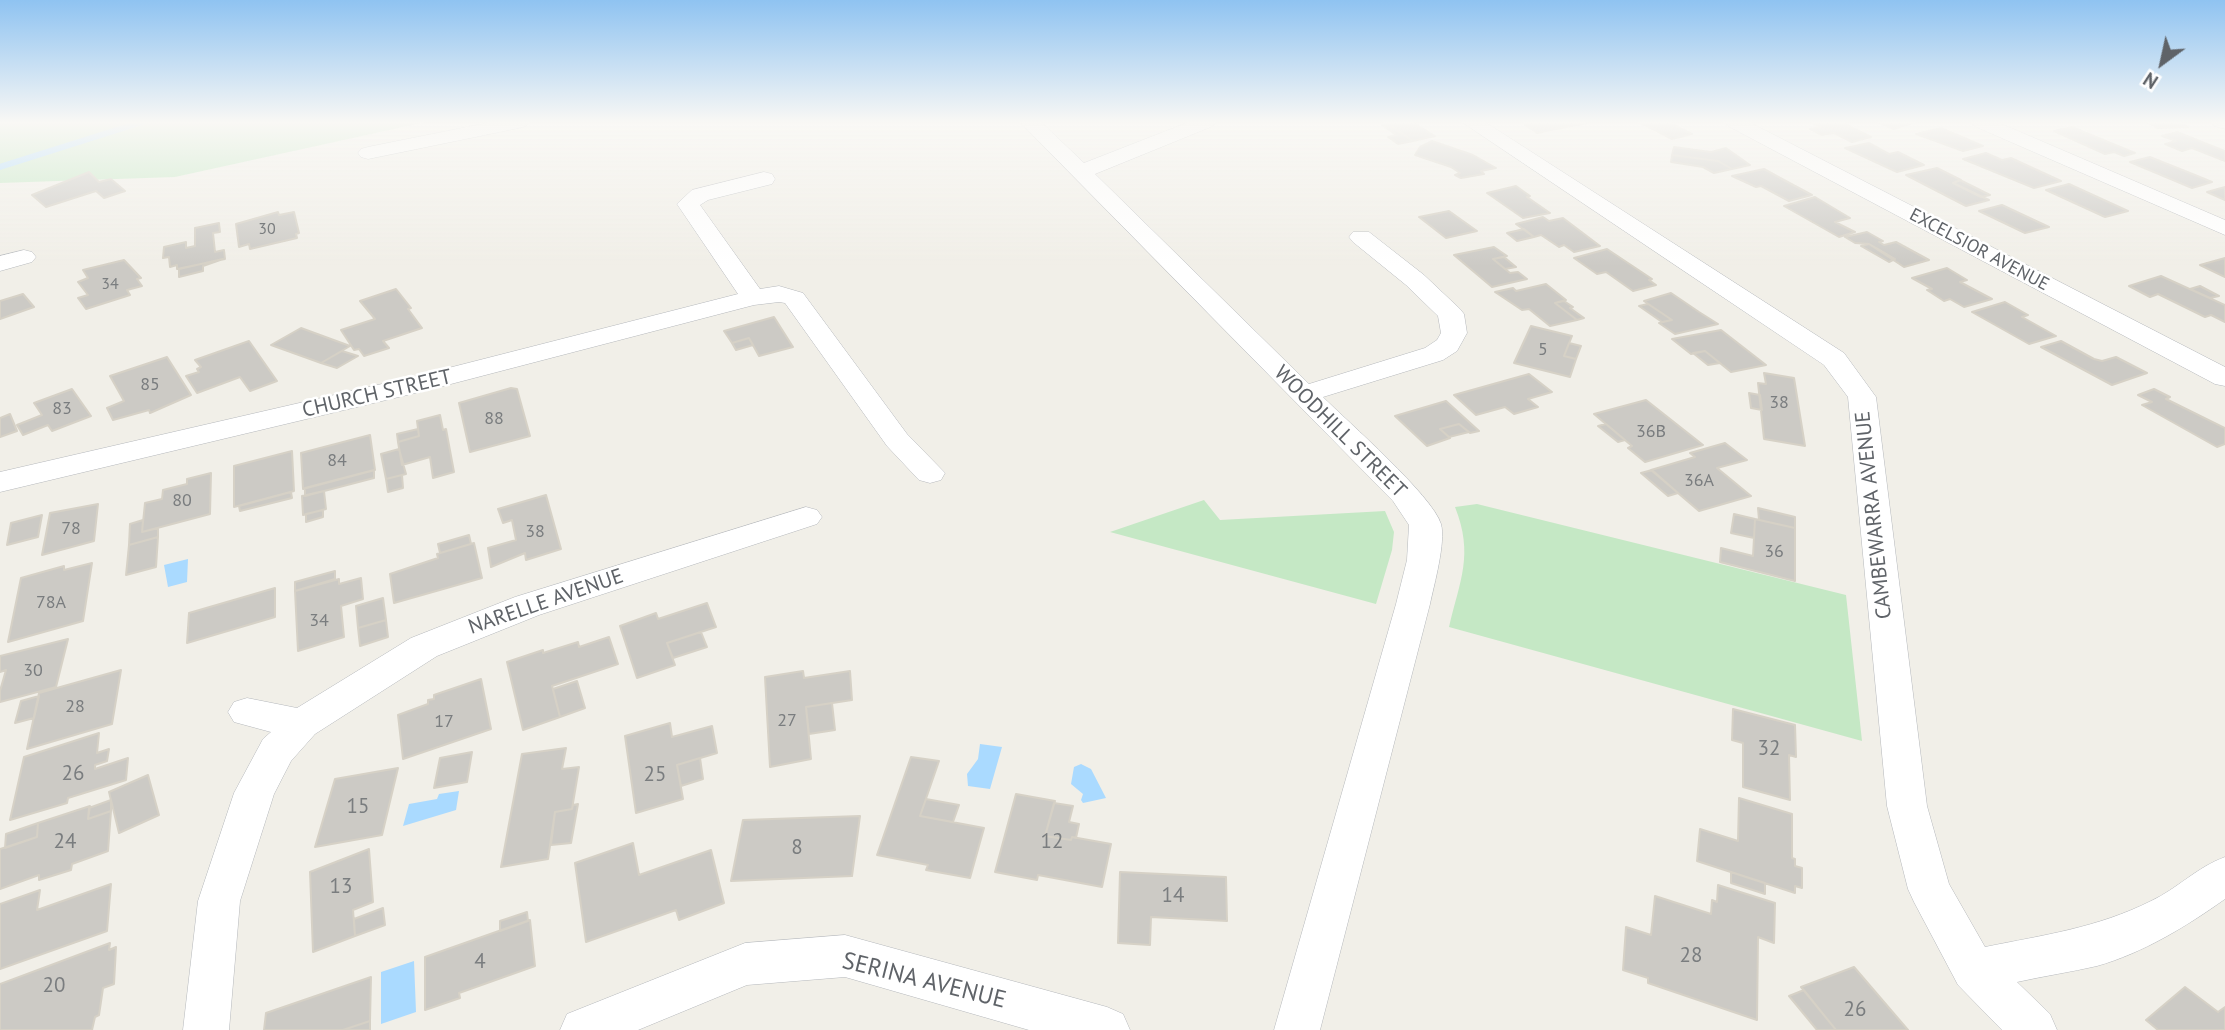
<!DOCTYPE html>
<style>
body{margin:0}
#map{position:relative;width:2225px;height:1030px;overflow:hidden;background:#f1efe8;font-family:"PT Sans",sans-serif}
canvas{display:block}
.north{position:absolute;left:2127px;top:28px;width:70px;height:70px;-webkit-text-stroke:5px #fff;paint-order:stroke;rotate:213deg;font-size:19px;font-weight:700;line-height:28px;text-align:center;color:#5f6368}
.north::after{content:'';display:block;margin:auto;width:24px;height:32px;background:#5f6368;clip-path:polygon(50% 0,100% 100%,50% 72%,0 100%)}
</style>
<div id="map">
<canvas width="2225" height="1030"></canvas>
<div class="north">N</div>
</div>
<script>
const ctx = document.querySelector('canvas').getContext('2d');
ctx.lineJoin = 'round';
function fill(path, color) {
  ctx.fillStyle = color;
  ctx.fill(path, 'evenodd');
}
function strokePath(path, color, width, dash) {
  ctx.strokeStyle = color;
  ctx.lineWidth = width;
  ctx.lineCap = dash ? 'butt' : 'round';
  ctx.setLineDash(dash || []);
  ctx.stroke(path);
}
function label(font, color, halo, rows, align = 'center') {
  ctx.font = font + ' "PT Sans",sans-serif';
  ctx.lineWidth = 5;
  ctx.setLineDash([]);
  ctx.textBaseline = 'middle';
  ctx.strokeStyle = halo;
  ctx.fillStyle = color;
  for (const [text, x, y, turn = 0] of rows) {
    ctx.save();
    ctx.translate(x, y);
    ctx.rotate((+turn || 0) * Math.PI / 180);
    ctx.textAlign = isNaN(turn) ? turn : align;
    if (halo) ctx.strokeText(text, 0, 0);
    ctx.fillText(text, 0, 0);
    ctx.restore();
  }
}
fill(new Path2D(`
 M0,122H426L175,177L0,183Z
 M1204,500L1220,520L1385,511L1394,532L1392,550L1376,604L1110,532Z
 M1477,504L1846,595L1862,741L1449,627C1460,580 1474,555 1455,507Z`), '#c5e8c5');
fill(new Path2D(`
 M188,559L187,582L168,587L164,565Z
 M980,744L1002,747L990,789L968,786L967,774L978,759Z
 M1081,764L1091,769L1106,798L1083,803L1081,800L1083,794L1071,784L1074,767Z
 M459,791L456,810L403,826L409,804L437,799L439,794Z
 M414,961L416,1012L381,1024V972Z`), '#aadaff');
strokePath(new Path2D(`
 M0,167L142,122`), '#aadaff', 6);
const building = new Path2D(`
 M1384,122H1412L1435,136L1413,141Z
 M1525,122H1582L1586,123L1537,133L1525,125H1530Z
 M1639,122H1668L1692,134L1672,139Z
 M1817,122H1841L1871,137L1852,142L1834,133L1822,135L1810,129L1821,127L1813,123Z
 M1878,122H1915L1894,129Z
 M2147,122H2178L2188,127L2157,128Z
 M1388,124L1413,141L1398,144L1388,137L1396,135L1382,125Z
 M2072,127L2135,153L2124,156L2114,152L2105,154L2054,131Z
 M1941,128L1983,146L1963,151L1916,134Z
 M2177,132L2225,151V161L2192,148L2182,151L2165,144L2176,141L2162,136Z
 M1432,141L1473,155L1496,168L1481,171L1484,174L1461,178L1455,175L1460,173L1451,167L1415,155L1420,147Z
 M1869,143L1889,154L1898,152L1924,165L1897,172L1845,148Z
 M1674,147L1711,152L1726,148L1750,165L1732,169L1718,161L1672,155Z
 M1986,153L2002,160L2011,158L2061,181L2034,188L1963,159Z
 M1672,155L1718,161L1732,169L1714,173L1703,167L1671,162Z
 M2150,157L2195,175L2212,182L2192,188L2130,162Z
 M1937,168L1961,180L1953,183L1989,200L1966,206L1906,175Z
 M1764,169L1784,180L1812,195L1789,201L1761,186L1756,187L1732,176Z
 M89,172L99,182L111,179L125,191L104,198L96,191L46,207L32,195Z
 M1960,180L1990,195L1981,197L1953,183Z
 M2069,184L2128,211L2105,217L2046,190Z
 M1516,186L1530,196L1527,197L1550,213L1523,218L1487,193Z
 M2225,187V200L2207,192Z
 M1815,197L1850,218L1835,222L1855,232L1839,237L1784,206Z
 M2002,205L2049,227L2025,233L1979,211Z
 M1449,211L1477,231L1446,238L1419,217Z
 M278,212L279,215L294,212L299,233L296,234L297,238L250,249L249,244L239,247L236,224Z
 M1543,217L1549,221L1563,218L1600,246L1574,252L1564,245L1559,247L1541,235L1534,237L1516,224Z
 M219,223L220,232L213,233L215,252L224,250L225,259L177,269V265L170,267L169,257L163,258L164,247L186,242V248L195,246V228Z
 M1524,229L1534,237L1517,241L1507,233Z
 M1867,232L1883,241L1879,242L1884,245L1896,242L1929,260L1904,267L1869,244L1855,243L1845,237Z
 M1869,244L1878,249L1895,259L1889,262L1861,246Z
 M1494,247L1507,256L1493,259L1510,273L1518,272L1527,279L1492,287L1454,255Z
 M1607,249L1652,279L1649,280L1656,285L1633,291L1606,272L1597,274L1574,258Z
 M1504,257L1516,267L1505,269L1493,259Z
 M2225,258V277L2200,265Z
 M223,259L203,266V271L179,277V269Z
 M124,260L141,278L137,279L142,286L127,290L130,295L86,309L78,298L88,295L78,282L88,278L83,270Z
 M1947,268L1967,280L1960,282L1992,299L1964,307L1950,299L1944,301L1927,290L1932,289L1912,278Z
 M2161,276L2225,305V322L2211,315L2205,317L2158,294L2150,297L2129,286Z
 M1546,284L1566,300L1555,303L1577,320L1550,326L1529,309L1522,310L1495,292L1513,288L1516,291Z
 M2200,286L2219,296L2210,298L2190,289Z
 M396,289L411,308L408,309L422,328L383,341L389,348L364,356L359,349L354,350L341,330L375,319L360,301Z
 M1671,293L1699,312L1718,324L1675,334L1659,323L1672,320L1644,301Z
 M23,294L34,307L0,319V301Z
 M1564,301L1573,307L1570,308L1584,318L1577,320L1555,303Z
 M2005,302L2028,315L2022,317L2056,336L2029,344L1972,312Z
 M1648,304L1672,320L1662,322L1639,306Z
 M774,317L793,347L759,356L749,338L732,343L724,331Z
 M1531,326L1572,336L1564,356L1576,359L1570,377L1514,363Z
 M301,328L350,346L321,363L271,345Z
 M1721,330L1766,365L1731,372L1705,351L1691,354L1672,339Z
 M749,338L753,345L736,350L732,343Z
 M249,341L277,381L250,391L240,377L197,393L186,376L199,372L197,369L201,367L195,360Z
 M2061,341L2094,359L2102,361L2116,357L2147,373L2112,385L2041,347Z
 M1569,343L1581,346L1576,359L1564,356Z
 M342,351L358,356L337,368L321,363Z
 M1705,351L1720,363L1708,365L1693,353Z
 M167,357L191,395L150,413L149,410L113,420L107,408L124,401L110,376Z
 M1764,373L1794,378L1805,446L1764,439L1758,383L1766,384Z
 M1529,374L1552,392L1528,399L1538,407L1514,414L1505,407L1476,415L1454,395Z
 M511,388L517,389L530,436L470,452L459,403Z
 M72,389L91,416L52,431L48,425L23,435L17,425L42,415L34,403Z
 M2154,389L2170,397L2166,399L2225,428V444L2217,447L2142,405L2152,402L2138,395Z
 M1749,393L1760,395L1762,410L1751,408Z
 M1646,400L1703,445L1645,462L1628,448L1632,446L1594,414Z
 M1446,401L1479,431L1470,433L1459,424L1440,429L1450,438L1427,446L1395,416Z
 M10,414L17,431L0,437V418Z
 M440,415L443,430L446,429L454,472L433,478L430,457L402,465L398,442L419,436L417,421Z
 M1459,424L1469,432L1449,437L1440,429Z
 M1606,424L1625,440L1618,442L1598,426Z
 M418,429L419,436L398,442L397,434Z
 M370,435L375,470L303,489L301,453Z
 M1725,443L1747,460L1717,468L1751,496L1699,511L1651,470L1695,457L1690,453Z
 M399,449L406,474L386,479L381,454Z
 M292,451L294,491L234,507V466Z
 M374,470V478L305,496V488Z
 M1652,470L1678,493L1668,496L1641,473Z
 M211,473L210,514L142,532L145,503L162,499L163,490L187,484V479Z
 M402,475L403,488L388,492L386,479Z
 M324,491L326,509L303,515L302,496Z
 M291,492L292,498L240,511L239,506Z
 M546,495L561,549L526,560L525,553L491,567L488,548L516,540L512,520L503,523L498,509Z
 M98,504L94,541L42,555L50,513Z
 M1758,508L1795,517V528L1759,520Z
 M323,510V517L306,522V514Z
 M1734,514L1755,519L1754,538L1731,533Z
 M42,515L38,537L7,545L11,523Z
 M1755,519L1795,528V581L1720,562L1721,548L1753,556Z
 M143,520L142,532L158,528V537L129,545L130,524Z
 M469,535L471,544L440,553L438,544Z
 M158,537L156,567L126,575L129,545Z
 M474,543L482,578L394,603L390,574L438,558L437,554Z
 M92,563L83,621L8,642L21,578L64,566V570Z
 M335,571V579L295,591V582Z
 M361,578L363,599L341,606L344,637L298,651L295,591L339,579V584Z
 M275,588V617L187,643L189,613Z
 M383,598L386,620L358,628L356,606Z
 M707,603L716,627L667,643L675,665L637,678L620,626L656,613L658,619Z
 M386,620L388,637L360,646L358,628Z
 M701,632L707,647L673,658L667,643Z
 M609,637L618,664L552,686L560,717L523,730L507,662L543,650V653L578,642L579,647Z
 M68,639L56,687L0,702V691L6,670L0,672V656Z
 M121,670L112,724L27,749L39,693Z
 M803,671L804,678L850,671L852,700L806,707L811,759L770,767L765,677Z
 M481,679L491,729L403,759L398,715L428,704V700L434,699V695Z
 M577,681L585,708L560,717L553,689Z
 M39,696L34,718L15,723L21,701Z
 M832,703L835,730L809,734L806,707Z
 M1733,709L1795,725L1796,757L1789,755L1790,800L1743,787V743L1732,740Z
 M670,723L672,737L712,726L717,753L677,765L683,799L636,813L625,736Z
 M99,733L97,753L109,749L107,761L95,765V769L128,758L126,780L68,798L67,803L10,820L24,757Z
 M566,748L562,769L579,767L572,809L555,812L548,859L501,867L522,754Z
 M472,752L467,782L434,788L440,758Z
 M911,757L939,761L920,816L984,828L970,878L926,870L928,865L877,855Z
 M700,758L703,779L681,786L677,765Z
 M398,768L382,835L315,847L335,779Z
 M148,775L159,815L119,833L109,792Z
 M1016,794L1055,801L1045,836L1071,840L1072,837L1111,844L1102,887L1038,875L1037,880L995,872Z
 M1739,798L1792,814V858L1795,859V866L1802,868V888L1795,886V893L1697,861L1700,829L1738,841Z
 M926,799L959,805L953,822L920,816Z
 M111,800V811L88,819L89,808Z
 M1054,803L1073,806L1069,822L1079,824L1076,838L1072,837L1071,840L1045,836Z
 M578,804L571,843L551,845L555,812L572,809L573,805Z
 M90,806L88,819L111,811L108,851L72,864L71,870L39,880V875L0,889V849L37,837L38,823Z
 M860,816L852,876L731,881L743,820Z
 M38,823L37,837L5,848L6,834Z
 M633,843L639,875L711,850L724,903L679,920L676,910L586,942L575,863Z
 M369,849L373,902L353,910L355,936L313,952L310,872Z
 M1120,872L1226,877L1227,921L1151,917L1150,945L1118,943Z
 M1731,872L1765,883V894L1731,883Z
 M111,884L107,931L0,969V904L40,890L37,910Z
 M1718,885L1775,903L1774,943L1758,937L1757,1020L1648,983V978L1623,970L1626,927L1651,935L1655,896L1711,914L1712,900L1717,902Z
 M383,908L385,925L355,936L354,919Z
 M527,912L528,921L500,931V921Z
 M530,920L535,966L459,993L460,998L425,1010V957Z
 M110,943L109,950L116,947L114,984L103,988L99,1015L95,1017L92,1030H0V984Z
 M1854,967L1908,1030H1836L1801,987Z
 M371,977L370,1021L343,1030H264L266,1013Z
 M2185,987L2218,1012L2225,1007V1030H2158L2146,1020Z
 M1804,990L1836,1030H1817L1789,996Z
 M370,1021V1030H343Z`);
fill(building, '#cccac5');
strokePath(building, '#d6d1c6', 2);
const street = new Path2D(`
 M492,122H529L526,126L519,128L368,159L361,157L358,153L361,149L368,147Z
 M1020,122H1041L1084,163L1189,122H1216L1213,126L1095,174L1309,384L1425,348L1437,340L1441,333L1438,316L1406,285L1353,242L1349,237L1353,232H1369L1424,275L1460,309L1464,314L1467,333L1457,351L1443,360L1323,397C1347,421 1433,496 1441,524C1446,542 1434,585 1430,604L1320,1030H1274L1396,604L1407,560L1409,525L1393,501Z
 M1462,122H1485L1844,353L1876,397L1927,806L1949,884L1985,947C2044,935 2097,928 2151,901C2177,889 2197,867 2225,857V899C2187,926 2143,953 2097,966C2071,972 2044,976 2017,982L2050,1014L2057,1030H2002L1958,985L1914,902L1908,889L1887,806L1848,397L1824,365Z
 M1725,122H1749L2225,367V386L2215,384L1728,126Z
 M1971,122H1997L2225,220V235L1974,126Z
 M2211,122H2225V129L2214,126Z
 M764,172L772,174L775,179L772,184L708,200L700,205L760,289L779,286L803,293L907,434L945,473L941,480L930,483L919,480L887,446L785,303L779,302L754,305L424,391L0,492V472L421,375L738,294L677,204L692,190Z
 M24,250L32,252L36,257L32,262L0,271V256Z
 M806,507L817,510L822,517L817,524L539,615L437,656L315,734L291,761L274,794L240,901L229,1030H183L198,901L234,793L263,739L271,732L234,722L228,712L234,702L247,698L297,708L411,638L515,597Z
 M845,935L1107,1007L1123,1014L1130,1030H1029L845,977L747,985L638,1030H560L567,1014L745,943Z`);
strokePath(street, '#b5b8bc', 1);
fill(street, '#fff');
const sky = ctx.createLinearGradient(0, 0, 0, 266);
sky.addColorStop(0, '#8fc3f1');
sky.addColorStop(0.46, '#f9f8f5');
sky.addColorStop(1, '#f9f8f500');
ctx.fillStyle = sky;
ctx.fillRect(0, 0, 2225, 266);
label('16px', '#7a7d7f', null, [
 ["30",267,229],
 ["34",110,284]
]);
label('18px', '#5f6368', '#fff', [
 ["EXCELSIOR AVENUE",1979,250,28]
]);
label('18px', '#7a7d7f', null, [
 ["5",1543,350],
 ["85",150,385],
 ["38",1779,403],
 ["83",62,409],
 ["88",494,419],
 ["36B",1651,432],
 ["84",337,461],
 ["36A",1699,481],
 ["80",182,501],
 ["78",71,529],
 ["38",535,532],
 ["36",1774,552],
 ["78A",51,603],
 ["34",319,621],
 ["30",33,671],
 ["28",75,707],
 ["27",787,721],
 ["17",444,722]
]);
label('21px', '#5f6368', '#fff', [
 ["CHURCH STREET",377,394,-13],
 ["WOODHILL STREET",1340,432,45],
 ["CAMBEWARRA AVENUE",1874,515,-96],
 ["NARELLE AVENUE",546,602,-19]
]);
label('21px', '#7a7d7f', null, [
 ["32",1769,749],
 ["26",73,774],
 ["25",655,775],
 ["15",358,807],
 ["24",65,842],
 ["12",1052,842],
 ["8",797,848],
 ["13",341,887],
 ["14",1173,896],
 ["28",1691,956],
 ["4",480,962],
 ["20",54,986],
 ["26",1855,1010]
]);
label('24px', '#5f6368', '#fff', [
 ["SERINA AVENUE",924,981,14]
]);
</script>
